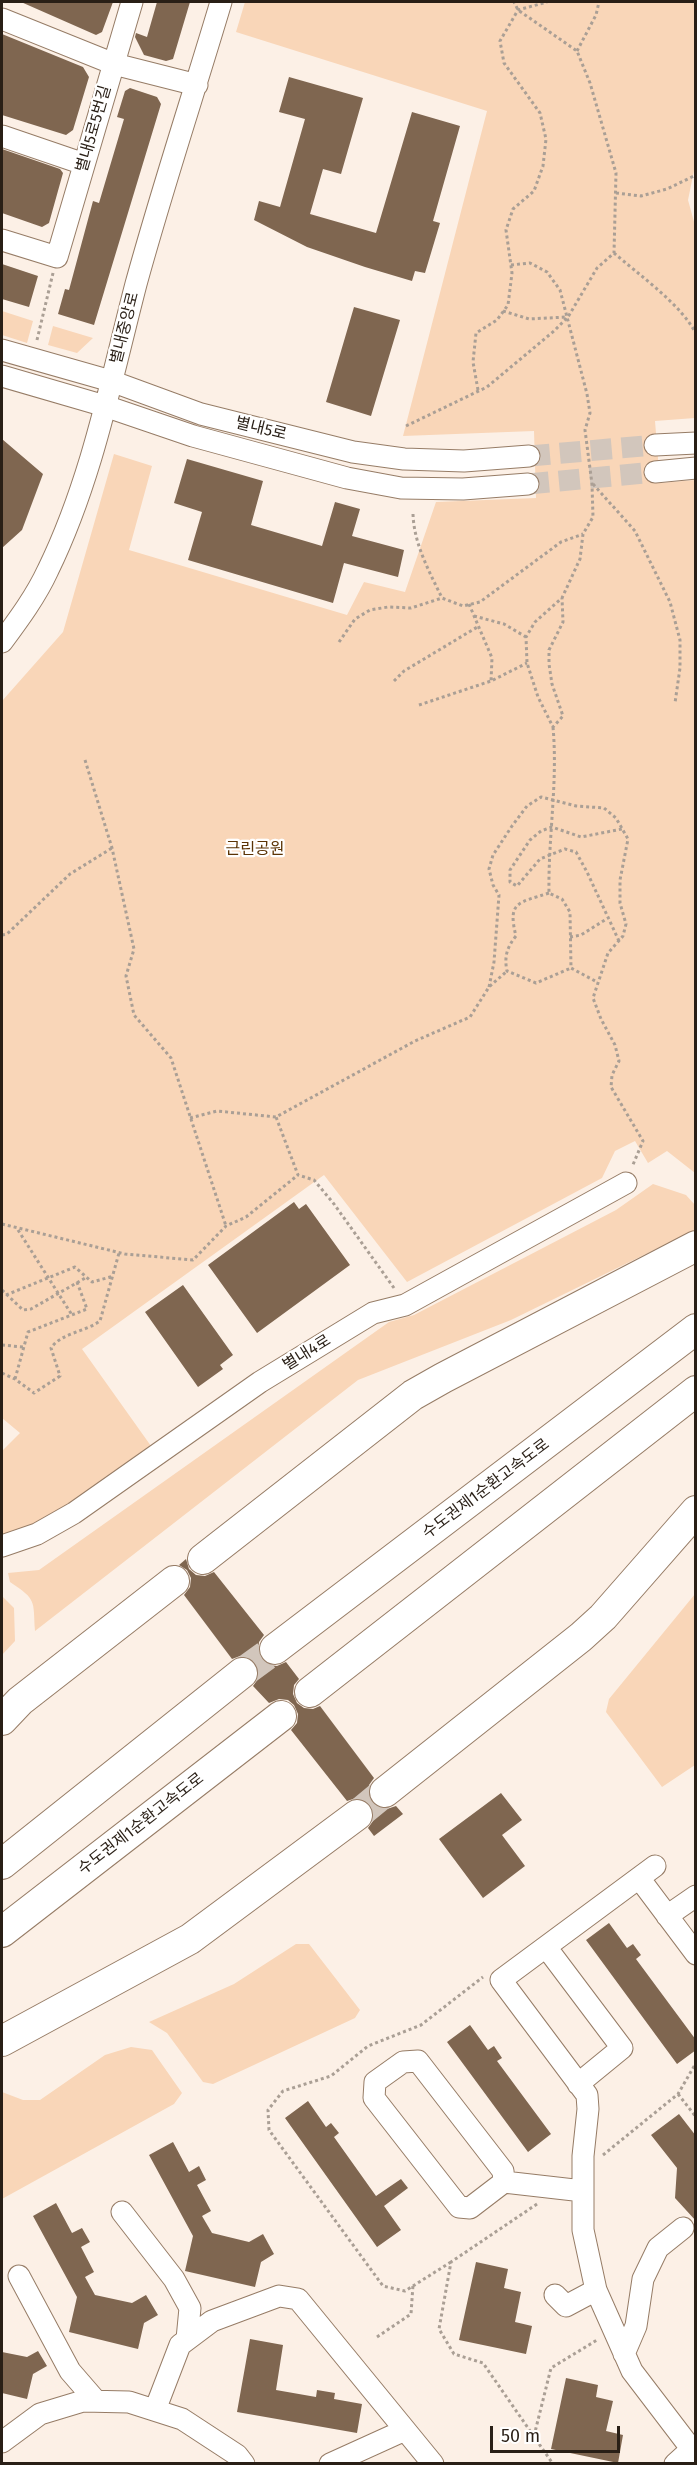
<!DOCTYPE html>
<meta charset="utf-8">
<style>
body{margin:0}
#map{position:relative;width:697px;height:2465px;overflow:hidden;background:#fcf0e6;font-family:"Fira Sans",sans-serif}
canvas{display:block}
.frame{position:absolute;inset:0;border:3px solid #291f16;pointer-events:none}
.scale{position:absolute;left:490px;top:2426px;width:130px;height:27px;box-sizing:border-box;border:3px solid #291f16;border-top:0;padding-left:8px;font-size:18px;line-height:21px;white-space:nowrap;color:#291f16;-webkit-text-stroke:4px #fff;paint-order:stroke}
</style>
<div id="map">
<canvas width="697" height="2465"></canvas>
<div class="frame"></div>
<div class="scale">50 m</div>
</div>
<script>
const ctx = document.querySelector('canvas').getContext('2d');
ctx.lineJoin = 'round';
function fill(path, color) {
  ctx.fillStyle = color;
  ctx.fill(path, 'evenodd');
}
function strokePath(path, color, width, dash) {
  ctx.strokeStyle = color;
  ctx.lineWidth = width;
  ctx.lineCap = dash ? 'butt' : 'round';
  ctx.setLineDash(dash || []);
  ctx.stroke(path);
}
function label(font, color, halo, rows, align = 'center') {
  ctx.font = font + ' "Fira Sans","Noto Sans KR",sans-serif';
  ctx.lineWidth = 4.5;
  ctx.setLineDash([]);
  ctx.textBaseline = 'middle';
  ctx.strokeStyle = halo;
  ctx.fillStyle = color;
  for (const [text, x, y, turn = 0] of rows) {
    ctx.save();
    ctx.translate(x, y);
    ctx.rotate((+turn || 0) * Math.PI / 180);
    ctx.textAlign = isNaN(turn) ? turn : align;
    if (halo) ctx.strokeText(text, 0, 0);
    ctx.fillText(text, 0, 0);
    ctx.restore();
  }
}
fill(new Path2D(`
 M245,2H695L696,161L688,200L696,229L695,418L655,421L660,483L695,480V1173L667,1151L648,1163L635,1141L615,1151L602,1178L407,1282L324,1175L82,1349L151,1446L29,1533L2,1540V1451L20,1433L2,1418V701L63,632L114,454L152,466L129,550L347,615L364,582L405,592L436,502L536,498L534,431L403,436L487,111L236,32Z
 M2,311L33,321L27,343L2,335Z
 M53,326L93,338L77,353L48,345Z
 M653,1184L686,1195L695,1205V1230L511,1320L358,1380L35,1631C33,1600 37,1600 10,1582L8,1573L39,1570L389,1322L414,1315L616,1210Z
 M695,1594V1765L662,1787L606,1712L609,1699Z
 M2,1596L14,1608L15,1641L2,1655Z
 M296,1944H309L360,2010L355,2018L213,2084L203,2082L167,2033L149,2022L234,1984Z
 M131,2047L152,2050L182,2093L174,2104L2,2199V2092L23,2100H40L105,2055Z`), '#f9d6b8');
fill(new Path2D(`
 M21,2H113L102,32L96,35Z
 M157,2H190L173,59L166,61L144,55L135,37L136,33L147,37Z
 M2,34L83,67L89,77L73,130L66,135L2,115Z
 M289,77L363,98L341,174L323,169L310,214L376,233L412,112L460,126L433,221L440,223L425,273L415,271L412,281L365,267L307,247L254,220L259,201L280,207L305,119L279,112Z
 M130,88L157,97L161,104L94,325L58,314L65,289L69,290L93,201L99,203L124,119L117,117L125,91Z
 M2,149L60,169L63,173L49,223L42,227L2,213Z
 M2,264L38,276L29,307L2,299Z
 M354,307L400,320L371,416L326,402Z
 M2,439L43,474L22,530L2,548Z
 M187,459L263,481L251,525L322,546L335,502L360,509L352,536L404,550L398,577L344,563L333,603L188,560L202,512L174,503Z
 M294,1202L299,1209L306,1204L350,1265L257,1333L208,1265Z
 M183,1285L233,1355L220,1365L223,1369L198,1387L145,1312Z
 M186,1559L189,1569L196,1575L205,1576L214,1572L264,1635L259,1642L258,1651L262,1660L269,1665L277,1666L286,1662L299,1679L294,1685L293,1694L297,1703L304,1708L313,1709L320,1706L374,1778L369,1785L368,1794L372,1803L379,1808L387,1809L396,1806L403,1814L374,1836L368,1828L373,1821L374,1814L370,1804L363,1799L356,1798L347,1801L291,1730L297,1723L298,1714L294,1705L288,1700L279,1699L269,1703L253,1686L258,1679L259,1671L256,1663L248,1657L240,1656L232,1659L184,1595L190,1587L191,1578L187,1570L179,1565Z
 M501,1793L522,1820L502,1835L525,1866L483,1898L439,1839Z
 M609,1923L627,1948L633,1944L641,1955L636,1959L696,2040V2050L677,2064L586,1940Z
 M470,2025L488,2050L494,2046L502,2058L497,2061L551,2134L528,2152L447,2042Z
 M308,2101L326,2127L331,2123L339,2133L334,2137L376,2196L401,2179L408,2188L384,2206L401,2230L377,2247L285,2118Z
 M679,2114L696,2136V2221L675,2198L677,2168L651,2135Z
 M173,2142L189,2172L199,2166L206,2180L197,2185L211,2211L202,2216L212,2233L249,2242L263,2234L274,2254L261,2262L255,2287L185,2271L193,2236L149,2155Z
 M56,2203L72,2233L82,2228L90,2242L81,2247L94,2272L85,2277L95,2295L132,2303L146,2295L158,2315L144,2323L138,2349L69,2332L77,2297L33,2216Z
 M476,2262L508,2269L504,2288L521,2292L515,2322L532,2326L526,2354L459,2340Z
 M250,2339L283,2345L276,2390L316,2397L317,2390L335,2393L334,2399L362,2404L357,2433L237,2412Z
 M38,2351L47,2366L33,2374L27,2399L2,2393V2352L27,2357Z
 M566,2378L598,2385L596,2397L613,2401L606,2431L623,2435L618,2463L551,2449Z`), '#7f6650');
strokePath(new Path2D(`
 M529,456L655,445
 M528,484L655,472`), '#d2c6bc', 21, [21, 10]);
strokePath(new Path2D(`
 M242,1673L275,1649
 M357,1815L385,1792`), '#d2c6bc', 30, [30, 15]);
const minor = new Path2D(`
 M2,19L114,64L197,85
 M2,136L84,164
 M2,240L57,257L132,2
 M2,350L111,381L201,414L353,452L404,459L464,461L529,456
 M2,376L105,406L193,436L347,478L401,488L463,489L528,484
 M655,445L696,443
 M655,472L696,468
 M2,642C19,619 36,596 48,570C92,480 111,380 136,284C162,189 193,96 221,2
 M2,1546L37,1534L74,1513L260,1382L373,1313L405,1305L626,1183
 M655,1866L501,1980L587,2095L588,2109L583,2156V2230L596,2290L632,2371L696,2455
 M639,1878L696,1954
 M667,1916L696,1896
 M546,1947L622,2048L578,2084
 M504,2182L503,2171L418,2061L403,2062L375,2082L374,2098L459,2207L470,2208L504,2182L583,2191
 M122,2212L174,2279L190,2308L187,2339
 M19,2276L70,2371L96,2401
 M555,2295L566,2306L596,2290
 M624,2354L636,2326L643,2279L658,2248L683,2228
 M155,2410L180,2345L212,2321L279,2296L298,2299L433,2464
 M2,2442L40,2414L83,2401L129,2402L182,2419L237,2455L244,2464
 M330,2464L405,2430
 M675,2464L696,2445`);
const highway = new Path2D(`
 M203,1559L413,1395L443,1378L696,1246
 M275,1649L696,1329
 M310,1692L696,1391
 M2,1720L20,1701L174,1581
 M385,1792L581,1637L603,1617L696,1511
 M2,1864L242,1673
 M2,1932L281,1716
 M2,2041L190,1939L357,1815`);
strokePath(minor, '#967c66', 23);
strokePath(highway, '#967c66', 32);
strokePath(new Path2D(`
 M577,51L596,15L599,2
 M616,193L641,196L667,189L696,175
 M614,253C638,274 683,306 696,334
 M511,265L530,263L547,272L560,290L587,394L590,413L585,430L592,484L593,517L583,534L580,559L562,598L535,622L526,637L527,663L538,697L553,727L563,716L552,684L549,664V650L563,622L562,598
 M503,311L529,319L566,317
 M37,340L53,273
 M478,390L473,362L476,333L497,320L508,305L512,273L506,230L513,209L534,191L543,166L546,139L540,113L504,63L500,41L518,10L547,2
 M406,426L487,387L554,331L568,317L597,268L614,253L616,173L590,83L577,51L518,10L514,2
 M593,484L635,531L670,602L680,640V668L675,703
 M413,514C414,544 429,571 442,598
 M469,604L492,658L491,681
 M474,616L504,624L526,637
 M339,642L355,619L370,610L388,607L411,608L442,598L463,606L480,602L561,542L583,534
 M394,681L404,671L479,626
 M419,705L491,681L527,663
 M553,727C558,783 548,837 549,893L562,899L570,912L571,968L597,982
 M85,760L112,848L134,949L126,976L134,1015L171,1058L226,1226
 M549,893C519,903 507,901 516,936C507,947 504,957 507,971L536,983L571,968
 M2,935L7,934L70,874L112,848
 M570,937L581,935L608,918
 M619,941L587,872L576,852L565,849L540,859L517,886L510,882V870L530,840L541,831L552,827L581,837L622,829
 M489,987L494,962L499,895L493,885L489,869L493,855L512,826L527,806L541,797L576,806L604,808L616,818L628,839L620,880V903L626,924L623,936L608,953L593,998L601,1019L615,1045L619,1061L612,1075L611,1087L643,1141L632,1167
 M190,1118L217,1111L276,1117
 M2,1224L125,1254L193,1260L226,1226L246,1217L298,1175
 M18,1230L72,1315
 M394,1288L334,1204L314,1180L298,1175L276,1117L415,1041L470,1017L489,987L507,971
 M2,1290L23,1310L31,1309L87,1277
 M6,1295L75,1267L92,1282L114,1276
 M2,1345L23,1347
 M2,1373L15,1379L34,1393L60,1376L51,1348C61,1333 85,1332 100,1321L119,1253
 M15,1379L28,1332L87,1309L77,1282
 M678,2094L696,2117
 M603,2155L678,2094L696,2063
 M537,2204L451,2262L439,2329L454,2354L483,2363L553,2464
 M451,2262L405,2291L383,2286L269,2130L268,2110L283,2091L331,2076L368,2046L421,2025L483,1977
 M377,2337L411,2314L413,2285
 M534,2436L551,2368L597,2340`), '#aa9f95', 3, [3, 3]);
strokePath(minor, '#fff', 21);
strokePath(highway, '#fff', 30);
label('16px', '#291f16', '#fff', [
 ["별내5로5번길",94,129,-74],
 ["별내중앙로",125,328,-76],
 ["별내5로",261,429,14],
 ["별내4로",307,1353,-32],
 ["수도권제1순환고속도로",486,1489,-37],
 ["수도권제1순환고속도로",141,1824,-38]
]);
label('16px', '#5b3304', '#fff', [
 ["근린공원",255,850]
]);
</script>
